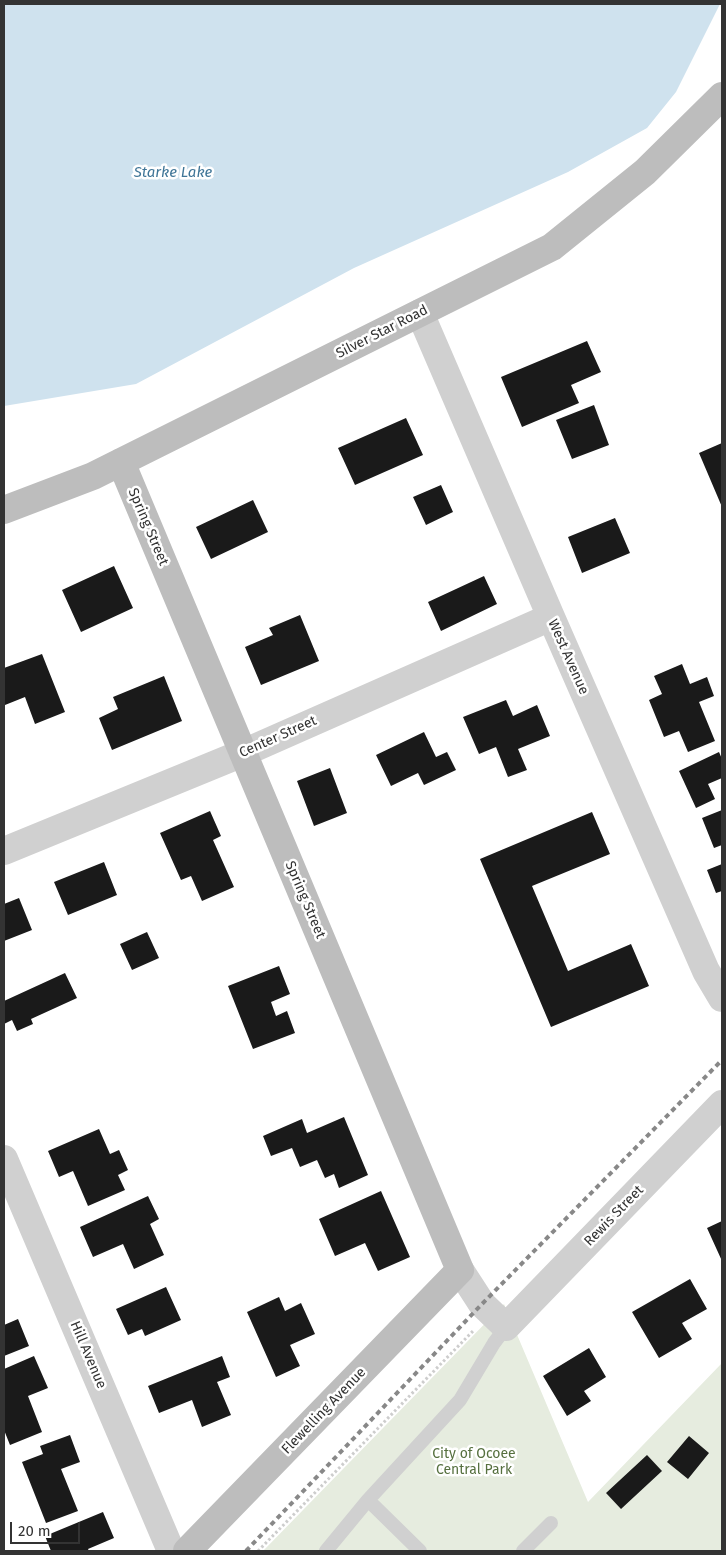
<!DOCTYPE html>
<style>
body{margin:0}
#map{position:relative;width:726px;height:1555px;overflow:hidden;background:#fff;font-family:"Fira Sans",sans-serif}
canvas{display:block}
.frame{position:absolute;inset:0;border:5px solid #333;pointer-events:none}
.scale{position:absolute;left:10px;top:1522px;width:70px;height:22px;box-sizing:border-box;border:2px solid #333;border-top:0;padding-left:6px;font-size:15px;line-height:18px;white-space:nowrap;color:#333;-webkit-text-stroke:4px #fff;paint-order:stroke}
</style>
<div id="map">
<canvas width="726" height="1555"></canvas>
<div class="frame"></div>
<div class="scale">20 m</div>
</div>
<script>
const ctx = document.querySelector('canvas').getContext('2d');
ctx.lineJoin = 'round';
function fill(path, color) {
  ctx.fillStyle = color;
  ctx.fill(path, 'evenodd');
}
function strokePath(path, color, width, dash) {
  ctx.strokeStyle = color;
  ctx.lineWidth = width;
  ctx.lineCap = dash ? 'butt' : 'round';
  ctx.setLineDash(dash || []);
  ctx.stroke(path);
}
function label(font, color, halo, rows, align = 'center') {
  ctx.font = font + ' "Fira Sans",sans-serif';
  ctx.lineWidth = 5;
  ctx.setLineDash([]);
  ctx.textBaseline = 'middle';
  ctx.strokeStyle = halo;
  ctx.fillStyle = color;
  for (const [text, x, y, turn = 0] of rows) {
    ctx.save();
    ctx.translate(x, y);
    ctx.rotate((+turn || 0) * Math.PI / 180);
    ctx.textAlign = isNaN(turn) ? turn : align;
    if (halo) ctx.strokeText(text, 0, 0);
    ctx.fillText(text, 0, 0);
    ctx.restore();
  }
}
fill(new Path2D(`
 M504,1304L588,1502L722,1363V1551H263Z`), '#e6ecdf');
fill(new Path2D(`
 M4,4H720L676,92L647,128L568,172L354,268L136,384L4,406Z`), '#cfe2ee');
fill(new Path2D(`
 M587,341L601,372L571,385L579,403L522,427L501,377Z
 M594,405L609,445L572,459L556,420Z
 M406,418L423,455L355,485L338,448Z
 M722,443V507L699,453Z
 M441,485L453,512L426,525L413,497Z
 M253,500L268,532L211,559L196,527Z
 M615,518L630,553L582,573L568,537Z
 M114,566L133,608L81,632L62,590Z
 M484,576L497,604L441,631L428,602Z
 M300,615L319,661L261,685L245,647L273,635L269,628Z
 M42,654L65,712L35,724L25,697L5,705L4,701V668Z
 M682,664L690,684L707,677L714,696L699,702L715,741L688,752L679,731L664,737L649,700L662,694L654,676Z
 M164,676L182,721L112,750L99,718L118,709L113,697Z
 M506,700L513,716L537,705L550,736L518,749L527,770L508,777L496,747L479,754L463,717Z
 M424,732L436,757L447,752L456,770L424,785L418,773L391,786L376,755Z
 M719,752L722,759V778L708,784L715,799L696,808L679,771Z
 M330,768L347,813L314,826L297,781Z
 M722,810V845L714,848L702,818Z
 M210,811L221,836L213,840L234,887L202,901L191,876L181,880L160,833Z
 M592,812L610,854L532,886L568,971L631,944L649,986L551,1027L480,859Z
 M104,862L117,895L68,915L54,882Z
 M722,864V891L716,893L707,870Z
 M19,898L32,930L4,941V904Z
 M147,932L159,958L132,970L120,944Z
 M279,966L290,994L271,1002L276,1016L287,1011L295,1033L253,1049L228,986Z
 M65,973L77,998L31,1019L33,1024L17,1031L12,1020L4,1024V1001Z
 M344,1117L368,1175L339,1188L334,1174L325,1178L317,1160L300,1167L292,1148L271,1156L263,1136L302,1119L307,1133Z
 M99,1129L110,1154L119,1150L128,1170L118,1175L125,1190L88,1206L73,1171L59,1177L48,1151Z
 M381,1191L410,1257L378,1271L365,1243L335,1256L319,1219Z
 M148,1196L159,1219L150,1224L164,1255L134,1269L123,1244L93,1257L80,1227Z
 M722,1221V1261L707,1228Z
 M690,1279L707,1309L682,1323L692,1339L659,1358L632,1312Z
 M166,1287L181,1320L145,1336L142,1329L128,1335L116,1309Z
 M279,1297L285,1311L301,1303L315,1334L290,1345L300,1366L276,1377L247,1312Z
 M18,1319L29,1346L4,1356V1325Z
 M589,1348L606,1377L584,1391L591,1401L567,1416L543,1376Z
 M34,1356L48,1388L28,1396L42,1432L10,1445L4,1430V1369Z
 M222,1356L230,1377L217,1382L231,1415L202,1427L192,1400L159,1413L148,1386Z
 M70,1435L80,1462L61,1469L78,1511L46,1523L22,1462L43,1454L40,1446Z
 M689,1436L709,1453L688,1479L667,1462Z
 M647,1455L662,1471L621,1509L606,1493Z
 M103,1512L114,1538L88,1549L89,1551H51L45,1536Z`), '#1a1a1a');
strokePath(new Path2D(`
 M258,1551L474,1330`), '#cdcdcd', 3, [2.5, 2.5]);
strokePath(new Path2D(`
 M368,1500L420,1551
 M326,1551L368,1500L460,1400L494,1343L506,1327
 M523,1551L551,1523`), '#d0d0d0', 14);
strokePath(new Path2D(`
 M420,313L551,617L706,971L722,998
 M4,851L243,753L551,617
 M4,1159L171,1551
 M460,1270L482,1304L506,1327L722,1104`), '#d0d0d0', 28);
strokePath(new Path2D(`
 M121,462L460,1270L187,1551
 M4,510L93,476L121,462L552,247L645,172L722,96`), '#bdbdbd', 28);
strokePath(new Path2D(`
 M246,1551L482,1304L722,1060`), '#888', 4, [5, 4]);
label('14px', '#333', '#fff', [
 ["Silver Star Road",382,332,-27],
 ["Spring Street",148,527,67],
 ["West Avenue",568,657,66],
 ["Center Street",278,737,-24],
 ["Spring Street",305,900,67],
 ["Rewis Street",614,1216,-46],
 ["Hill Avenue",88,1355,67],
 ["Flewelling Avenue",324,1411,-46]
]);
label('14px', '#56703f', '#fff', [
 ["City of Ocoee",474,1454],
 ["Central Park",474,1470]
]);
label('italic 15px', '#3f7597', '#fff', [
 ["Starke Lake",173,173]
]);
</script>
